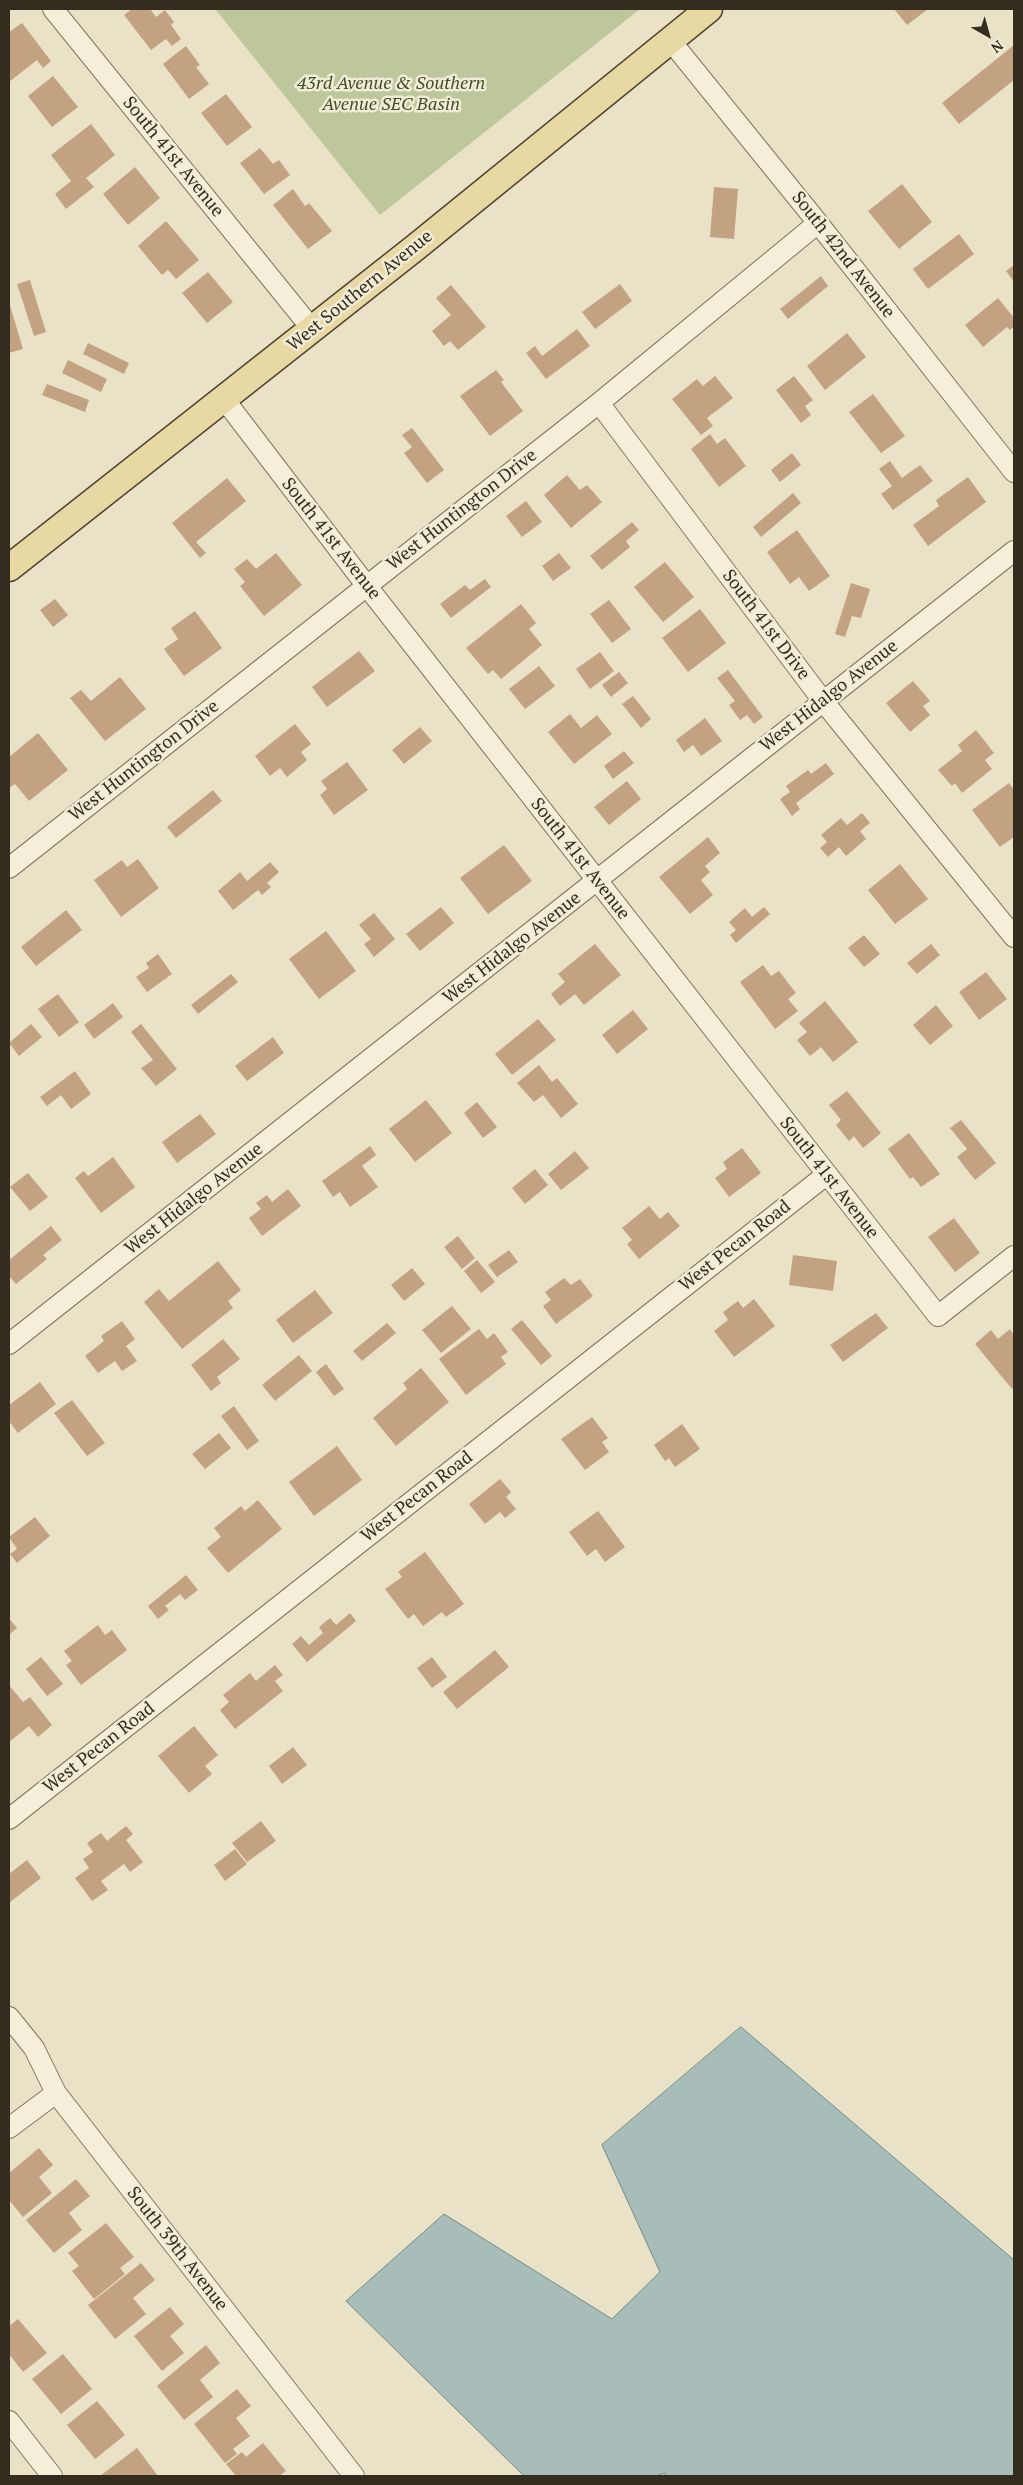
<!DOCTYPE html>
<style>
body{margin:0}
#map{position:relative;width:1023px;height:2485px;overflow:hidden;background:#e9e2c7;font-family:"PT Serif",serif}
canvas{display:block}
.frame{position:absolute;inset:0;border:10px solid #352c20;pointer-events:none}
.north{position:absolute;left:963px;top:10px;width:50px;height:50px;-webkit-text-stroke:4px #f1ecd6;paint-order:stroke;rotate:142deg;font-size:14px;font-weight:700;line-height:20px;text-align:center;color:#352c20}
.north::after{content:'';display:block;margin:auto;width:18px;height:22px;background:#352c20;clip-path:polygon(50% 0,100% 100%,50% 72%,0 100%)}
</style>
<div id="map">
<canvas width="1023" height="2485"></canvas>
<div class="frame"></div>
<div class="north">N</div>
</div>
<script>
const ctx = document.querySelector('canvas').getContext('2d');
ctx.lineJoin = 'round';
function fill(path, color) {
  ctx.fillStyle = color;
  ctx.fill(path, 'evenodd');
}
function strokePath(path, color, width, dash) {
  ctx.strokeStyle = color;
  ctx.lineWidth = width;
  ctx.lineCap = dash ? 'butt' : 'round';
  ctx.setLineDash(dash || []);
  ctx.stroke(path);
}
function label(font, color, halo, rows, align = 'center') {
  ctx.font = font + ' "PT Serif",serif';
  ctx.lineWidth = 5;
  ctx.setLineDash([]);
  ctx.textBaseline = 'middle';
  ctx.strokeStyle = halo;
  ctx.fillStyle = color;
  for (const [text, x, y, turn = 0] of rows) {
    ctx.save();
    ctx.translate(x, y);
    ctx.rotate((+turn || 0) * Math.PI / 180);
    ctx.textAlign = isNaN(turn) ? turn : align;
    if (halo) ctx.strokeText(text, 0, 0);
    ctx.fillText(text, 0, 0);
    ctx.restore();
  }
}
fill(new Path2D(`
 M215,9H640L380,215Z`), '#bec69c');
const water = new Path2D(`
 M741,2027L1014,2260V2476H665V2473L656,2476H524L346,2301L444,2214L612,2319L660,2272L602,2145Z`);
fill(water, '#a8bdb9');
strokePath(water, '#6f8b86', 1);
fill(new Path2D(`
 M132,9H150L156,17L165,10L174,22L171,25L181,39L172,46L166,39L151,50L124,15Z
 M894,9H928L907,25Z
 M22,23L51,61L43,68L37,60L9,82V32Z
 M1014,45V80L959,124L942,103Z
 M186,46L200,65L196,67L209,84L189,99L163,64Z
 M53,76L78,107L52,127L28,96Z
 M226,94L252,127L227,146L201,113Z
 M91,124L115,155L86,178L94,187L66,209L55,194L71,181L51,155Z
 M260,148L273,164L279,160L290,175L264,194L240,163Z
 M135,167L160,198L128,225L103,194Z
 M902,184L932,222L899,249L868,211Z
 M714,187L738,189L734,239L710,237Z
 M293,189L305,206L309,203L332,231L308,249L273,205Z
 M166,221L199,260L176,279L168,270L162,275L138,246Z
 M959,234L974,254L928,289L913,269Z
 M1014,265V282L1006,271Z
 M208,272L233,302L207,323L182,293Z
 M821,276L828,286L788,319L780,309Z
 M30,280L46,332L34,336L17,284Z
 M620,284L632,301L595,329L582,312Z
 M451,285L486,327L458,350L450,341L444,346L432,331L451,315L436,298Z
 M998,298L1014,318V326L1010,330L1007,327L983,347L965,325Z
 M9,302L23,349L9,353Z
 M577,329L590,346L546,379L526,353L535,346L542,356Z
 M847,333L866,357L825,390L807,366Z
 M88,343L129,363L124,374L83,354Z
 M68,360L107,379L101,392L62,373Z
 M496,370L504,380L501,382L523,411L490,436L460,396Z
 M715,376L733,398L707,418L713,426L701,435L672,399L697,379L703,386Z
 M794,376L813,400L805,406L811,415L801,423L776,390Z
 M47,384L89,400L85,412L42,395Z
 M873,394L905,436L881,453L849,412Z
 M412,428L444,470L427,483L404,453L412,447L402,435Z
 M710,434L717,444L725,438L746,466L719,487L691,449Z
 M792,453L801,465L780,482L771,470Z
 M890,461L902,478L920,465L933,481L893,510L881,494L892,486L879,469Z
 M567,475L580,490L587,485L602,502L571,528L544,495Z
 M968,477L986,502L928,546L913,525L939,506L936,500Z
 M227,478L246,501L196,542L206,553L200,558L172,523Z
 M793,493L801,503L761,537L753,527Z
 M526,501L542,522L522,537L506,516Z
 M632,522L639,530L626,541L630,547L602,570L590,556Z
 M797,530L830,576L809,591L799,577L790,584L767,552Z
 M276,553L302,585L264,616L240,586L245,582L234,569L247,559L256,569Z
 M559,553L571,568L553,581L542,566Z
 M665,562L694,597L663,622L634,587Z
 M485,579L491,587L451,618L440,604L465,585L470,590Z
 M851,583L870,589L861,618L852,616L845,637L835,634Z
 M55,599L68,615L53,627L40,610Z
 M609,600L631,629L612,643L590,614Z
 M521,604L536,623L529,629L542,645L501,679L493,670L488,674L466,648Z
 M700,609L726,643L688,672L662,638Z
 M195,611L222,648L184,676L164,649L178,639L171,628Z
 M359,651L375,671L327,707L312,687Z
 M600,652L614,671L590,689L576,669Z
 M539,666L555,686L525,709L509,689Z
 M728,670L763,717L754,724L747,715L740,720L729,705L735,701L717,678Z
 M619,672L628,683L611,697L602,685Z
 M120,677L146,709L105,741L70,698L81,690L91,701Z
 M913,681L930,701L923,706L930,715L910,732L886,703Z
 M633,696L651,719L641,728L622,704Z
 M570,714L581,728L597,715L612,734L574,764L548,732Z
 M705,718L722,741L701,756L693,745L684,752L676,740Z
 M295,724L311,744L301,752L307,760L287,777L280,768L270,776L255,756Z
 M420,727L432,741L404,764L392,750Z
 M976,730L994,753L985,760L992,769L962,793L955,783L952,786L938,770L962,751L958,745Z
 M38,733L68,770L29,801L15,784L9,788V757Z
 M624,751L634,763L613,779L604,766Z
 M347,762L368,790L334,815L320,795L327,789L321,781Z
 M826,763L834,774L796,803L800,809L792,816L780,799L790,792L786,786L808,770L811,774Z
 M627,781L641,799L609,825L594,807Z
 M1009,783L1014,790V837L1000,847L972,810Z
 M213,790L222,801L176,838L167,827Z
 M862,813L870,823L860,831L866,839L846,856L839,847L828,857L820,848L827,842L821,835L841,818L847,825Z
 M708,837L720,853L705,866L710,872L701,880L713,895L690,914L659,877Z
 M504,845L532,881L488,914L460,878Z
 M138,859L159,888L121,917L94,880L122,860L127,867Z
 M270,862L279,872L267,883L271,887L262,895L258,890L233,910L218,891L240,872L247,881Z
 M900,864L928,899L895,924L868,890Z
 M441,907L454,923L420,951L406,934Z
 M764,907L770,914L736,943L730,935L736,930L729,922L745,908L752,917Z
 M66,910L82,930L36,966L21,947Z
 M374,913L395,939L374,957L364,944L371,939L359,925Z
 M326,931L356,971L319,999L289,959Z
 M864,935L880,954L864,967L848,948Z
 M595,944L621,975L584,1005L575,994L560,1006L551,994L565,982L558,974Z
 M931,944L940,955L917,974L907,963Z
 M158,954L172,974L147,992L136,977L149,968L146,963Z
 M763,965L771,976L779,971L796,993L788,999L798,1011L775,1029L740,982Z
 M986,972L1007,999L979,1020L959,992Z
 M231,974L238,982L198,1014L191,1005Z
 M58,994L79,1022L59,1037L38,1009Z
 M825,1001L858,1042L833,1062L821,1047L810,1056L797,1040L807,1032L799,1023Z
 M113,1003L123,1017L94,1039L84,1025Z
 M936,1005L953,1026L930,1045L913,1025Z
 M633,1010L648,1029L617,1054L602,1035Z
 M538,1019L556,1040L512,1075L495,1054Z
 M31,1024L42,1037L19,1056L9,1043Z
 M141,1024L177,1069L156,1086L141,1068L153,1060L131,1032Z
 M273,1037L284,1053L247,1081L235,1066Z
 M539,1065L552,1082L557,1078L578,1104L561,1118L543,1095L534,1102L517,1083Z
 M75,1071L91,1094L71,1109L61,1095L47,1106L40,1097Z
 M847,1091L881,1133L863,1148L854,1136L849,1141L836,1125L841,1120L829,1105Z
 M426,1100L452,1133L415,1162L389,1129Z
 M477,1102L497,1127L483,1138L464,1113Z
 M200,1114L216,1134L177,1163L162,1142Z
 M961,1120L996,1163L975,1180L957,1157L967,1149L950,1128Z
 M909,1133L940,1174L921,1187L913,1177L910,1179L888,1149Z
 M370,1146L376,1155L362,1166L378,1187L350,1207L340,1192L333,1197L322,1181Z
 M742,1148L761,1173L729,1197L715,1178L727,1169L723,1162Z
 M575,1151L589,1168L561,1190L548,1174Z
 M113,1157L135,1187L101,1213L75,1178L84,1171L88,1176Z
 M535,1169L548,1185L525,1204L512,1188Z
 M28,1173L48,1197L30,1211L10,1187Z
 M288,1189L301,1206L262,1236L249,1218L261,1209L256,1203L267,1195L272,1202Z
 M649,1206L660,1219L668,1212L680,1226L639,1259L627,1244L632,1240L622,1228Z
 M954,1218L980,1253L955,1272L928,1237Z
 M51,1226L62,1240L43,1255L47,1259L16,1284L9,1276V1260Z
 M458,1236L475,1258L462,1269L444,1247Z
 M509,1250L518,1262L497,1277L488,1265Z
 M793,1255L837,1261L833,1291L789,1285Z
 M477,1260L495,1282L481,1293L464,1271Z
 M218,1261L241,1290L228,1301L233,1308L182,1349L144,1302L159,1289L169,1301Z
 M412,1268L425,1284L404,1301L391,1285Z
 M564,1278L571,1285L580,1279L593,1296L556,1324L543,1306L551,1300L545,1292Z
 M315,1290L333,1313L293,1343L276,1320Z
 M754,1299L775,1326L734,1357L714,1331L728,1320L723,1312L738,1301L743,1308Z
 M452,1306L471,1329L441,1353L422,1330Z
 M876,1313L888,1328L843,1362L830,1345Z
 M522,1320L552,1356L541,1365L511,1329Z
 M122,1321L135,1339L126,1346L137,1361L122,1371L115,1361L98,1373L85,1356L104,1341L101,1336Z
 M387,1323L396,1333L362,1361L353,1351Z
 M479,1329L487,1339L494,1333L508,1352L501,1357L506,1364L466,1395L439,1359Z
 M1010,1329L1014,1335V1387L1012,1389L975,1344L991,1330L998,1339Z
 M223,1339L240,1359L217,1377L221,1383L211,1391L191,1365Z
 M299,1355L312,1371L275,1401L262,1385Z
 M326,1364L344,1389L334,1396L316,1372Z
 M421,1368L449,1402L396,1446L373,1418L407,1389L403,1383Z
 M40,1382L56,1404L18,1433L9,1421V1405Z
 M72,1400L105,1443L87,1456L54,1413Z
 M234,1406L259,1441L247,1450L221,1416Z
 M592,1417L608,1438L602,1442L609,1452L585,1470L561,1439Z
 M682,1424L700,1449L675,1467L669,1458L665,1461L654,1445Z
 M219,1433L231,1448L205,1469L192,1454Z
 M337,1446L362,1480L314,1516L289,1482Z
 M500,1479L511,1492L506,1497L516,1509L505,1518L500,1512L485,1524L469,1504Z
 M258,1500L282,1529L228,1573L207,1548L221,1537L214,1528L241,1506L245,1511Z
 M598,1511L625,1547L605,1562L596,1549L587,1556L569,1532Z
 M35,1517L50,1536L17,1563L10,1554L17,1549L9,1537Z
 M425,1552L464,1604L446,1617L442,1612L423,1626L414,1614L408,1619L385,1589L402,1577L398,1572Z
 M186,1575L198,1590L185,1600L180,1594L165,1606L169,1610L158,1619L148,1606Z
 M350,1613L356,1621L307,1662L292,1644L301,1636L309,1645L323,1633L319,1627L330,1618L336,1625Z
 M9,1618L17,1628L9,1635Z
 M98,1625L105,1635L112,1630L127,1650L81,1685L66,1665L72,1661L64,1651Z
 M495,1650L509,1667L457,1709L443,1692Z
 M41,1657L63,1684L47,1696L26,1669Z
 M432,1657L447,1677L432,1688L417,1668Z
 M275,1665L283,1675L275,1681L283,1691L235,1729L220,1710L229,1702L223,1695L250,1673L256,1681Z
 M9,1685L23,1702L30,1697L52,1725L38,1737L29,1726L9,1742Z
 M194,1726L218,1755L205,1766L212,1774L189,1793L158,1756Z
 M293,1747L307,1765L282,1784L269,1766Z
 M261,1821L276,1841L247,1862L232,1843Z
 M126,1826L133,1834L126,1840L143,1862L130,1872L124,1864L101,1881L108,1890L92,1901L75,1878L89,1868L83,1859L93,1852L87,1843L101,1833L107,1841Z
 M235,1849L247,1864L225,1881L214,1865Z
 M27,1860L41,1878L9,1903V1874Z
 M39,2148L53,2165L39,2177L52,2193L23,2217L9,2200V2173Z
 M76,2179L90,2196L69,2213L82,2230L54,2253L26,2220Z
 M106,2223L134,2257L120,2268L125,2274L94,2299L72,2271L79,2266L68,2253Z
 M141,2263L155,2280L133,2298L146,2314L115,2339L88,2305Z
 M170,2307L184,2324L170,2336L184,2353L162,2371L134,2336Z
 M18,2319L47,2353L23,2372L9,2354V2326Z
 M206,2345L220,2363L200,2380L213,2397L184,2420L157,2386Z
 M63,2354L92,2389L61,2414L32,2379Z
 M237,2389L251,2406L236,2418L250,2436L233,2449L237,2454L225,2463L194,2424Z
 M97,2401L125,2435L95,2459L67,2425Z
 M263,2443L286,2471L279,2476H236L226,2464L242,2452L246,2457Z
 M137,2448L158,2476H100Z`), '#c3a281');
const minor = new Path2D(`
 M53,9L312,329
 M670,40L818,223L1014,472
 M224,399L366,585L938,1316L1014,1256
 M599,403L823,701L1014,937
 M9,868L599,403L818,223
 M9,1344L1014,551
 M9,1819L826,1175
 M9,2017L34,2048L56,2093L354,2476
 M9,2128L56,2093
 M9,2421L52,2476`);
const major = new Path2D(`
 M9,568L416,247L709,9`);
strokePath(minor, '#83755e', 22);
strokePath(major, '#514332', 29);
strokePath(minor, '#f5efd9', 20);
strokePath(major, '#e8d8a3', 26);
label('italic 18px', '#424f29', '#f1ecd6', [
 ["43rd Avenue & Southern",391,84],
 ["Avenue SEC Basin",391,105]
]);
label('18px', '#352c20', '#f1ecd6', [
 ["South 41st Avenue",173,157,51],
 ["South 42nd Avenue",843,255,52],
 ["West Southern Avenue",360,291,-39],
 ["West Huntington Drive",462,510,-38],
 ["South 41st Avenue",331,539,52],
 ["South 41st Drive",766,625,53],
 ["West Hidalgo Avenue",829,696,-38],
 ["West Huntington Drive",144,761,-38],
 ["South 41st Avenue",580,859,52],
 ["West Hidalgo Avenue",512,948,-38],
 ["South 41st Avenue",829,1178,52],
 ["West Hidalgo Avenue",194,1199,-38],
 ["West Pecan Road",735,1246,-38],
 ["West Pecan Road",417,1497,-38],
 ["West Pecan Road",99,1748,-38],
 ["South 39th Avenue",177,2249,52]
]);
</script>
